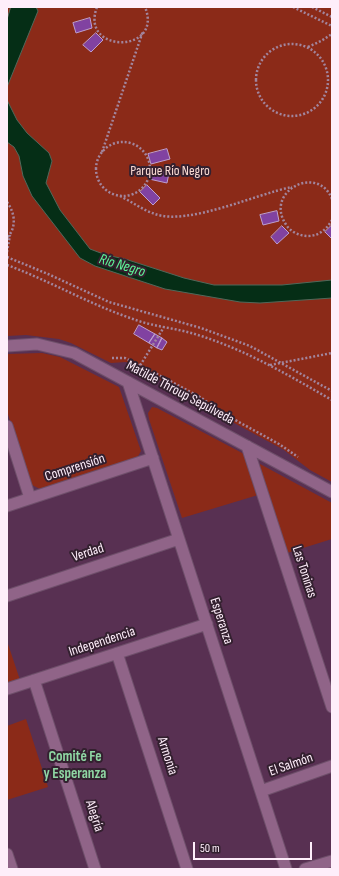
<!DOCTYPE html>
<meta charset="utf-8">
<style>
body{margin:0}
#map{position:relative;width:339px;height:876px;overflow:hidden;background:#583052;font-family:"Sofia Sans Condensed",sans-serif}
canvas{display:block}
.frame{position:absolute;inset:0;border:8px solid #feeefa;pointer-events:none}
.scale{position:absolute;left:193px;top:842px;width:119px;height:18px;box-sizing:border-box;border:2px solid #feeefa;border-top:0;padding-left:5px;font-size:12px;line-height:14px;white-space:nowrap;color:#feeefa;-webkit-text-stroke:3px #33202f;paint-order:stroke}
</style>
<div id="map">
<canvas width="339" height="876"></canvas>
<div class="frame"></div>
<div class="scale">50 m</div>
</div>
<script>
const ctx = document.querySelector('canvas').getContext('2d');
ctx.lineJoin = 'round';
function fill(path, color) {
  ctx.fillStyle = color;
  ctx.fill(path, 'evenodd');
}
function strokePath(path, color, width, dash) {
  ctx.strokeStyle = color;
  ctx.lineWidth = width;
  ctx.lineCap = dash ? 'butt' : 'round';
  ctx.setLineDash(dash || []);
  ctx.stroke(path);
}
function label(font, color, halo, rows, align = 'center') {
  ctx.font = font + ' "Sofia Sans Condensed",sans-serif';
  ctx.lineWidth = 4;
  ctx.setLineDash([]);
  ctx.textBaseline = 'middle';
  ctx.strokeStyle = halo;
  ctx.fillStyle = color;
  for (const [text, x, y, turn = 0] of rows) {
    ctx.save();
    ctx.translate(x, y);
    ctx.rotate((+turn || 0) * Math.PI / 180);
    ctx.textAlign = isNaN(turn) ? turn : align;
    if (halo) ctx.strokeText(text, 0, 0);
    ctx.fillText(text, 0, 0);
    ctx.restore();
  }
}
fill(new Path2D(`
 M7,7H332V482L310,470L284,450L214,412L197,400L126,362L111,363L71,343L59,339L26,335L7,336Z
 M42,353L60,357L119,387L141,451L137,458L42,490L30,484L7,411V354Z
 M152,407L157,408L244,454L258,495L182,518L149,419L148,413Z
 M260,464L332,503V539L287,553L259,467Z
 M7,641L20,680L7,684Z
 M26,719L48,787L7,800V726Z`), '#8b2a18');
const water = new Path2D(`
 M11,7H36L38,11L7,87V20Z
 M7,100L17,120L27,133L49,153L52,161L46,183L60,210L90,249L106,255L125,259L184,278L214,285H282L332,280V298L260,303L240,302L165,289L95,266L80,258L32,196L23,176L19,156L14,147L7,142Z`);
fill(water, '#052e16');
strokePath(water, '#50685a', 1);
const building = new Path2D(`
 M90,18L92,28L76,33L73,23Z
 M96,33L103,40L91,52L83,45Z
 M167,149L170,159L151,164L148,154Z
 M151,169L169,173L167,183L149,179Z
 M147,185L160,198L153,205L140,192Z
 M277,211L279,221L263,225L260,215Z
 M332,225V239L325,232Z
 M282,226L289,233L277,244L271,237Z
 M139,325L155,334L149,343L134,334Z
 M155,334L162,338L157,348L149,343Z
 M162,338L167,342L162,350L157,348Z`);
fill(building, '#8142a1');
strokePath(building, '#bd9fcf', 1);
const minor = new Path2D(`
 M7,346L37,344L74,353L332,492
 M128,382L286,869
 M7,426L30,498
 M247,446L332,707
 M7,506L153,458
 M7,596L179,539
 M117,653L187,869
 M34,680L95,869
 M7,689L207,624
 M261,791L332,766
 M7,854L12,869
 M305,869L332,861`);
strokePath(minor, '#6e4f6a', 13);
strokePath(new Path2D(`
 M97,7C79,54 164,54 145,7
 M293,7L332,26
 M312,7L332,17
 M256 80a36 36 0 1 1 72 0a36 36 0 1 1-72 0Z
 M308,47L321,41L332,34
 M96 169a27 27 0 1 1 54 0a27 27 0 1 1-54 0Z
 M102,152L143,31
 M120,196C132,202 143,210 155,214C188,226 256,194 292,187
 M332,199C318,163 262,192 287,226C291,232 300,236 308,236C319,236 327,229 332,220
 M7,202C15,213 17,227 7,238
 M7,252L10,235
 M7,257L48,274L109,302L201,328L250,346L332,391
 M7,265C50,281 89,304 133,319C154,327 177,328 198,335C246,350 288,375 332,400
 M112,358H125L155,373L200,397L226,415L279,444L298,457
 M270,365L332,353
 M136,372L164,327`), '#a2859d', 2.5, [2, 2]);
strokePath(minor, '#906488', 11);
label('14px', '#fadad3', '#33202f', [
 ["Parque Río Negro",170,171]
]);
label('14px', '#feeefa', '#33202f', [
 ["Matilde Throup Sepúlveda",180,393,28],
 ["Comprensión",75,468,-18],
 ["Verdad",88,553,-18],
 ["Las Toninas",304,572,72],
 ["Esperanza",221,621,72],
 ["Independencia",102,642,-18],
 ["Armonía",167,756,72],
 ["El Salmón",291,765,-19],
 ["Alegría",94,816,72]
]);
label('italic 15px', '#5ef798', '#33202f', [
 ["Río Negro",122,266,17]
]);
label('bold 15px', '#8fd6a3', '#33202f', [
 ["Comité Fe",75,757],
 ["y Esperanza",75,774]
]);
</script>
